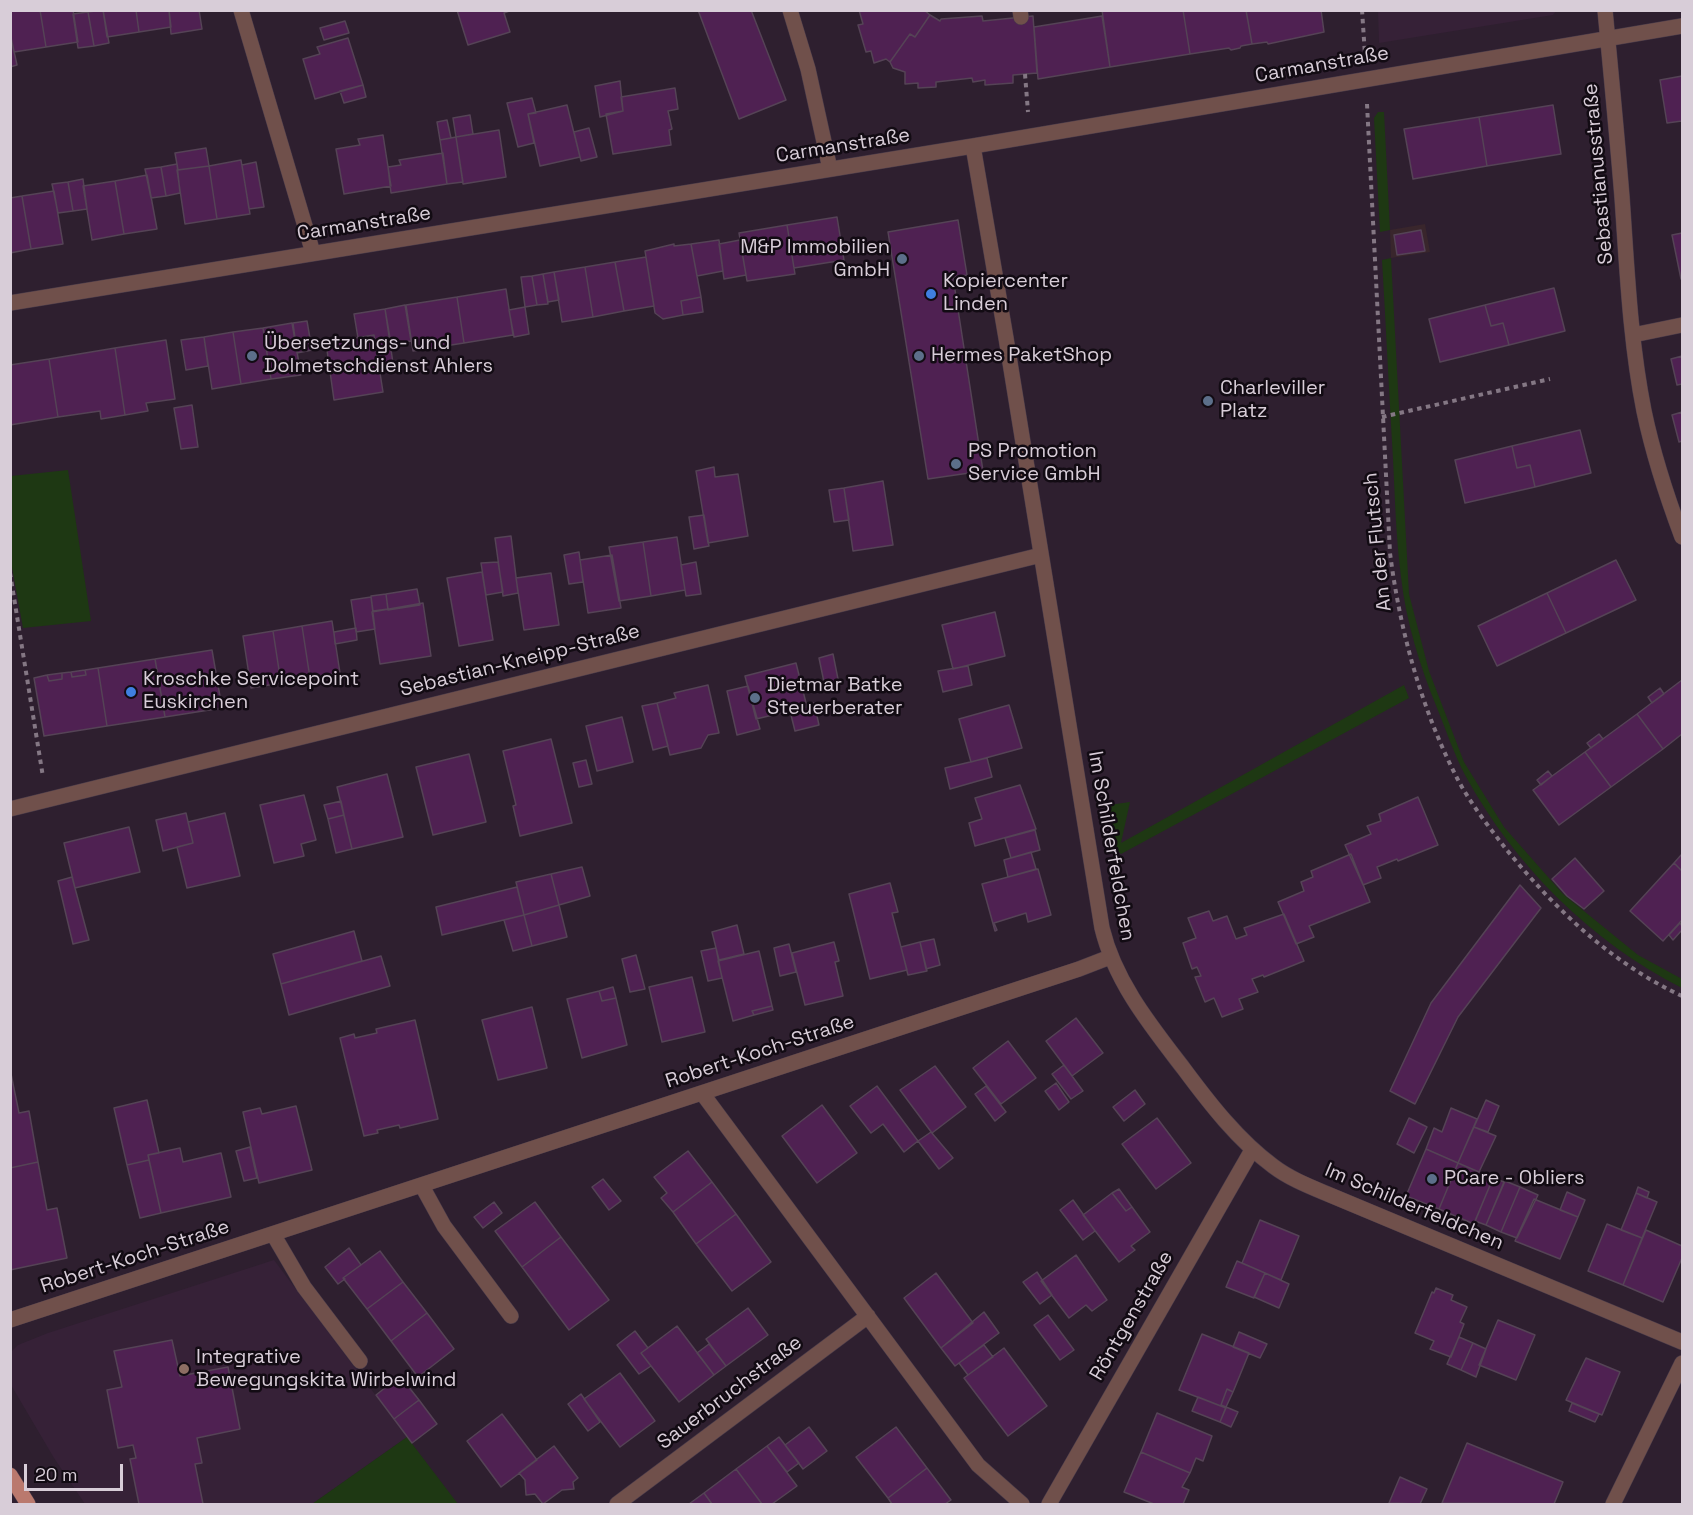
<!DOCTYPE html>
<meta charset="utf-8">
<style>
body{margin:0}
#map{position:relative;width:1693px;height:1515px;overflow:hidden;background:#2e1f2f;font-family:"Space Grotesk",sans-serif}
canvas{display:block}
.frame{position:absolute;inset:0;border:12px solid #d8cdd8;pointer-events:none}
.scale{position:absolute;left:24px;top:1464px;width:99px;height:27px;box-sizing:border-box;border:3px solid #d8cdd8;border-top:0;padding-left:8px;font-size:18px;line-height:21px;white-space:nowrap;color:#d8cdd8;-webkit-text-stroke:4px #120b13;paint-order:stroke}
</style>
<div id="map">
<canvas width="1693" height="1515"></canvas>
<div class="frame"></div>
<div class="scale">20 m</div>
</div>
<script>
const ctx = document.querySelector('canvas').getContext('2d');
ctx.lineJoin = 'round';
function fill(path, color) {
  ctx.fillStyle = color;
  ctx.fill(path, 'evenodd');
}
function strokePath(path, color, width, dash) {
  ctx.strokeStyle = color;
  ctx.lineWidth = width;
  ctx.lineCap = dash ? 'butt' : 'round';
  ctx.setLineDash(dash || []);
  ctx.stroke(path);
}
function label(font, color, halo, rows, align = 'center') {
  ctx.font = font + ' "Space Grotesk",sans-serif';
  ctx.lineWidth = 5;
  ctx.setLineDash([]);
  ctx.textBaseline = 'middle';
  ctx.strokeStyle = halo;
  ctx.fillStyle = color;
  for (const [text, x, y, turn = 0] of rows) {
    ctx.save();
    ctx.translate(x, y);
    ctx.rotate((+turn || 0) * Math.PI / 180);
    ctx.textAlign = isNaN(turn) ? turn : align;
    if (halo) ctx.strokeText(text, 0, 0);
    ctx.fillText(text, 0, 0);
    ctx.restore();
  }
}
fill(new Path2D(`
 M1378,11H1556L1553,15L1379,43Z
 M274,1260L407,1437L312,1504H85L54,1458L11,1385L10,1353L18,1345L48,1333Z`), '#362137');
fill(new Path2D(`
 M1425,224L1430,252L1391,258L1390,230Z`), '#39262c');
fill(new Path2D(`
 M1378,112H1384L1390,230L1380,232L1374,118Z
 M1391,258L1409,594L1429,671L1464,762L1504,827L1563,894L1638,955L1682,979V988C1591,942 1514,865 1465,775C1454,754 1446,730 1437,708C1420,666 1406,622 1401,577C1396,538 1395,498 1393,459C1389,393 1386,326 1382,260Z
 M68,470L91,621L23,628L11,562V476Z
 M1404,685L1409,698L1121,854L1115,848L1109,805L1130,802L1121,843Z
 M407,1437L458,1504H312Z`), '#1e3813');
const building = new Path2D(`
 M10,10H40L46,47L14,52L10,33Z
 M40,10H73L78,42L46,47Z
 M103,10H136L139,32L107,37Z
 M103,10L109,43L94,46L88,12Z
 M136,10H169L171,27L139,32Z
 M169,10H199L202,29L171,34Z
 M457,10H512L504,13L510,32L468,45Z
 M698,10H751L786,100L739,119Z
 M859,10H924L930,15L915,37L910,34L890,62L886,59L874,63L871,51L866,52L858,25L863,24Z
 M1102,10H1183L1190,54L1110,67Z
 M1183,10H1246L1252,44L1241,46L1240,48L1231,50L1229,48L1190,54Z
 M1246,10H1321L1324,32L1268,44L1267,42L1252,44Z
 M88,12L94,46L78,48L73,14Z
 M930,15L940,21L941,19L982,16L983,21L1033,16L1037,73L1013,75V83L985,85V80L973,82L972,78L936,82V87L918,88V83L905,84V72L893,68L890,62L910,34L915,37Z
 M1102,16L1110,67L1038,79L1034,27Z
 M345,21L349,33L324,40L320,28Z
 M10,33L17,65L10,67Z
 M348,38L363,85L315,99L303,59L320,54L317,47Z
 M1682,76V121L1667,123L1660,80Z
 M620,81L623,111L600,117L595,86Z
 M363,85L366,97L344,103L340,91Z
 M675,88L678,109L668,111L672,129L669,130L671,145L613,154L606,114L623,111L621,97Z
 M532,98L536,113L528,114L534,143L518,147L507,103Z
 M567,105L580,157L540,166L528,114Z
 M1553,105L1561,154L1487,166L1479,117Z
 M470,115L473,134L456,137L453,118Z
 M1479,117L1487,166L1413,179L1404,129Z
 M447,120L451,138L440,140L437,122Z
 M589,128L597,157L581,161L574,132Z
 M499,130L506,177L463,184L456,137Z
 M383,135L391,186L344,194L336,149L360,145L358,139Z
 M456,137L463,182L447,184L440,140Z
 M206,148L209,166L178,170L175,153Z
 M443,153L447,184L391,193L388,167L401,165L399,160Z
 M241,160L250,214L217,219L209,166Z
 M256,162L264,207L249,209L242,165Z
 M177,164L180,193L166,196L161,167Z
 M209,166L217,219L185,224L177,170Z
 M161,167L166,196L151,198L145,169Z
 M147,175L157,229L124,234L115,181Z
 M83,179L87,209L73,211L68,182Z
 M115,181L124,234L92,240L83,186Z
 M68,182L73,211L58,213L52,184Z
 M54,191L63,244L31,249L22,196Z
 M22,196L31,249L10,253V198Z
 M837,217L844,260L794,268L787,225Z
 M958,220L967,275L953,277L983,471L928,479L888,232Z
 M787,225L795,274L747,281L739,233Z
 M1421,230L1425,251L1397,255L1394,235Z
 M1682,233V278L1681,279L1672,235Z
 M719,240L723,271L697,276L691,244Z
 M740,240L746,275L724,279L719,244Z
 M674,244V246L691,244L701,297L681,301L683,315L663,319L655,313L645,251Z
 M646,257L654,306L624,311L615,262Z
 M615,262L624,311L593,317L585,267Z
 M585,267L593,317L562,322L554,272Z
 M554,272L559,300L548,302L543,274Z
 M543,274L548,304L537,305L532,276Z
 M532,276L537,305L525,307L521,277Z
 M1554,288L1565,331L1509,345L1503,323L1491,326L1485,305Z
 M506,289L513,335L464,343L457,297Z
 M457,297L464,343L413,351L406,305Z
 M701,297L703,312L683,315L681,301Z
 M405,305L411,341L391,344L385,309Z
 M1485,305L1491,326L1503,323L1509,345L1440,362L1429,319Z
 M525,307L529,334L514,337L509,310Z
 M385,309L394,370L380,372L374,335L358,338L354,314Z
 M307,321L312,350L297,353L293,323Z
 M292,323L301,375L271,379L263,328Z
 M263,328L271,379L241,384L233,332Z
 M233,332L241,384L212,389L204,337Z
 M374,335L383,392L334,400L326,343Z
 M204,337L208,366L186,370L181,340Z
 M166,340L175,399L146,403L148,411L125,415L115,348Z
 M115,348L125,415L101,419L100,411L58,417L49,359Z
 M1682,356V384L1677,385L1671,359Z
 M49,359L58,417L10,425V365Z
 M192,405L198,447L181,449L174,408Z
 M1682,412V441L1679,442L1672,415Z
 M1580,430L1591,473L1535,487L1530,465L1517,468L1512,446Z
 M1512,446L1517,468L1530,465L1535,487L1465,503L1455,460Z
 M714,467L715,477L738,474L748,536L708,543L696,471Z
 M883,481L893,545L853,551L844,488Z
 M844,488L849,520L834,522L829,490Z
 M704,515L709,546L694,549L689,517Z
 M511,536L518,593L503,596L495,538Z
 M677,537L685,590L651,596L643,542Z
 M643,542L651,596L619,601L609,547Z
 M579,552L583,582L569,584L564,555Z
 M612,555L621,608L588,613L580,560Z
 M1616,560L1636,600L1566,633L1547,593Z
 M498,562L503,592L486,595L481,563Z
 M696,562L701,594L686,596L681,565Z
 M482,572L493,640L459,646L447,578Z
 M551,573L559,625L524,630L516,578Z
 M417,589L420,605L388,610L386,594Z
 M1547,593L1566,633L1497,666L1478,626Z
 M386,594L388,609L373,611L371,596Z
 M371,597L375,629L356,632L351,600Z
 M423,603L431,656L380,664L372,612Z
 M995,612L1005,656L953,669L942,625Z
 M332,621L340,673L310,678L302,626Z
 M302,626L310,678L281,683L273,631Z
 M356,628L357,640L335,644L334,632Z
 M273,631L281,683L251,688L243,636Z
 M212,650L222,708L165,717L155,659Z
 M833,654L839,684L825,687L819,658Z
 M155,659L165,717L107,726L98,668Z
 M796,663L807,707L756,719L745,676Z
 M968,666L972,685L943,692L938,671Z
 M98,668L107,726L44,736L34,678L47,675L49,681L62,679V673L71,672L72,677L86,675L85,670Z
 M85,670L86,675L72,677L71,672Z
 M62,673V679L49,681L47,675Z
 M1682,680V734L1663,749L1637,714Z
 M708,685L719,733L708,735L701,748L670,755L657,703L676,698L674,693Z
 M748,686L760,729L737,735L727,691Z
 M1660,688L1664,694L1652,703L1648,697Z
 M657,703L668,746L653,750L642,706Z
 M814,703L819,725L795,731L790,711Z
 M1009,705L1022,748L971,762L959,719Z
 M1637,714L1663,749L1611,787L1585,752Z
 M622,717L633,762L597,771L586,726Z
 M1599,734L1603,739L1591,748L1587,743Z
 M551,739L572,823L520,836L513,806L516,805L503,751Z
 M1585,752L1611,787L1559,825L1533,790Z
 M469,754L486,822L433,835L416,767Z
 M987,758L992,777L950,789L945,768Z
 M586,760L592,784L579,787L573,763Z
 M1548,771L1552,776L1541,785L1537,780Z
 M387,774L403,837L352,849L337,787Z
 M1020,785L1036,829L975,846L969,823L982,819L975,798Z
 M304,795L316,840L301,844L304,856L274,863L260,805Z
 M1418,797L1438,845L1398,861L1397,859L1377,867L1381,878L1363,885L1345,845L1371,834L1367,826L1381,821L1379,814Z
 M341,801L344,815L328,819L324,805Z
 M186,813L193,843L163,851L156,820Z
 M225,813L240,876L187,888L177,847L193,843L188,822Z
 M344,815L352,849L336,853L328,819Z
 M129,827L140,872L75,888L64,843Z
 M1035,830L1040,850L1011,858L1005,838Z
 M1031,852L1036,869L1008,877L1004,860Z
 M1351,854L1370,902L1309,926L1314,937L1296,944L1278,902L1304,891L1301,882L1313,877L1311,871Z
 M1682,854V871L1674,863Z
 M1575,858L1604,891L1584,909L1567,896L1552,879Z
 M1674,863L1682,871V920L1663,941L1630,911Z
 M582,867L590,896L559,905L551,874Z
 M1038,869L1051,915L1028,922L1026,913L994,923L997,930L995,931L982,884Z
 M551,874L559,905L524,915L516,882Z
 M72,877L89,940L73,944L58,881Z
 M890,883L898,912L892,913L907,970L870,979L849,894Z
 M1520,885L1541,908L1458,1017L1415,1104L1390,1091L1431,1003Z
 M517,887L524,915L442,935L436,907Z
 M559,905L567,937L532,946L524,915Z
 M1209,911L1213,921L1227,916L1236,939L1247,935L1244,928L1284,914L1304,961L1264,977L1263,975L1252,979L1258,992L1239,999L1243,1009L1222,1017L1214,998L1205,1002L1195,977L1201,976L1197,967L1192,969L1183,943L1196,938L1188,918Z
 M524,915L532,946L513,951L504,920Z
 M1680,923L1682,926V930L1673,940L1669,935Z
 M737,925L744,954L719,960L712,932Z
 M354,931L362,961L281,984L273,954Z
 M934,939L940,965L926,969L920,942Z
 M834,942L839,961L835,962L843,996L805,1005L792,953Z
 M920,942L927,971L908,975L901,947Z
 M789,944L796,972L780,976L774,948Z
 M716,948L722,978L708,981L701,951Z
 M759,951L772,1006L752,1011L754,1015L733,1021L718,961Z
 M636,955L645,989L630,992L622,959Z
 M381,956L390,986L289,1015L281,984Z
 M692,977L705,1032L662,1042L649,987Z
 M613,987L616,998L602,1001L599,991Z
 M599,991L602,1001L616,998L627,1045L582,1058L567,999Z
 M772,1006L773,1010L754,1015L752,1011Z
 M532,1007L547,1068L498,1080L482,1020Z
 M1076,1018L1103,1053L1072,1076L1046,1041Z
 M415,1020L438,1119L400,1128L399,1125L377,1130L378,1133L364,1136L340,1038L354,1034L355,1038L377,1033L376,1029Z
 M1008,1041L1036,1078L1001,1104L973,1068Z
 M1064,1065L1083,1091L1071,1099L1052,1074Z
 M935,1066L966,1107L932,1133L900,1090Z
 M10,1069L19,1113L29,1111L38,1162L10,1168Z
 M1056,1083L1069,1102L1059,1110L1045,1091Z
 M877,1086L918,1141L904,1152L883,1124L871,1133L850,1106Z
 M986,1086L1006,1112L995,1121L975,1094Z
 M1135,1090L1145,1104L1124,1121L1113,1107Z
 M147,1100L159,1153L148,1155L149,1160L127,1165L114,1108Z
 M1486,1100L1499,1106L1488,1132L1474,1127Z
 M822,1105L857,1153L817,1183L782,1136Z
 M296,1106L312,1170L259,1183L243,1112L260,1108L262,1114Z
 M1451,1108L1477,1119L1458,1163L1426,1149L1434,1128L1442,1132Z
 M1157,1118L1191,1163L1156,1189L1122,1144Z
 M1409,1118L1427,1127L1414,1153L1397,1144Z
 M1474,1127L1496,1136L1479,1172L1458,1163Z
 M931,1132L953,1158L939,1169L918,1141Z
 M250,1147L257,1178L244,1181L236,1151Z
 M180,1148L183,1162L221,1153L231,1197L161,1213L148,1155Z
 M1426,1149L1458,1163L1439,1209L1406,1196Z
 M688,1151L712,1182L673,1212L661,1198L667,1193L654,1177Z
 M149,1160L161,1213L140,1218L127,1165Z
 M38,1162L47,1210L57,1208L67,1258L10,1270V1168Z
 M1458,1163L1493,1178L1474,1224L1439,1209Z
 M1493,1178L1504,1182L1486,1225L1475,1221Z
 M603,1179L621,1201L609,1210L592,1187Z
 M1505,1181L1520,1187L1501,1232L1486,1225Z
 M712,1182L736,1214L696,1244L673,1212Z
 M1520,1187L1538,1195L1517,1238L1501,1232Z
 M1638,1187L1649,1192L1647,1198L1636,1193Z
 M1119,1189L1132,1207L1126,1211L1112,1193Z
 M1567,1192L1585,1200L1578,1217L1560,1210Z
 M1112,1193L1126,1211L1132,1207L1150,1232L1131,1246L1135,1250L1119,1262L1083,1215Z
 M1636,1193L1657,1202L1642,1238L1621,1230Z
 M1534,1199L1578,1217L1560,1259L1515,1241Z
 M1073,1200L1095,1231L1083,1240L1060,1210Z
 M494,1202L502,1213L483,1228L474,1217Z
 M535,1202L561,1237L522,1267L495,1231Z
 M736,1214L771,1262L732,1291L696,1244Z
 M1260,1220L1299,1236L1281,1280L1242,1263Z
 M1607,1224L1642,1238L1623,1285L1588,1271Z
 M1646,1230L1682,1246V1258L1663,1302L1623,1285Z
 M561,1237L609,1300L569,1330L522,1267Z
 M349,1248L361,1265L343,1278L345,1279L338,1284L325,1267Z
 M380,1251L403,1282L367,1309L343,1278Z
 M1076,1255L1107,1300L1092,1311L1086,1305L1069,1318L1041,1281Z
 M1237,1261L1265,1273L1254,1298L1226,1287Z
 M1037,1272L1052,1295L1040,1304L1023,1282Z
 M936,1273L973,1323L941,1348L904,1298Z
 M1265,1273L1289,1284L1279,1308L1254,1297Z
 M403,1282L427,1313L391,1341L367,1309Z
 M1436,1288L1453,1295L1451,1300L1467,1307L1460,1322L1464,1324L1451,1357L1430,1349L1434,1341L1415,1333L1432,1292L1434,1293Z
 M748,1308L768,1335L726,1366L706,1339Z
 M984,1312L999,1333L955,1366L941,1348Z
 M427,1313L454,1349L418,1377L391,1341Z
 M1048,1315L1074,1350L1060,1360L1034,1325Z
 M1498,1320L1535,1335L1516,1380L1479,1365Z
 M677,1326L714,1375L679,1402L641,1353Z
 M635,1331L648,1348L641,1353L651,1366L639,1374L617,1345Z
 M1239,1332L1267,1344L1260,1358L1233,1347Z
 M1202,1334L1249,1353L1233,1392L1227,1389L1221,1405L1226,1408L1179,1390Z
 M1459,1337L1473,1343L1461,1370L1447,1364Z
 M172,1340L180,1376L228,1367L240,1429L197,1438L202,1463L195,1464L203,1504H139L130,1459L136,1458L133,1445L118,1448L107,1390L122,1387L114,1351Z
 M1473,1343L1486,1349L1476,1377L1461,1370Z
 M709,1344L726,1366L714,1375L697,1353Z
 M984,1345L993,1357L968,1375L959,1363Z
 M1004,1348L1047,1406L1008,1436L964,1378Z
 M1586,1358L1620,1372L1602,1415L1566,1400Z
 M620,1373L655,1421L620,1447L584,1399Z
 M400,1376L419,1400L394,1419L376,1395Z
 M1227,1389L1233,1392L1226,1407L1221,1405Z
 M581,1394L600,1422L588,1431L568,1404Z
 M1198,1397L1226,1408L1220,1422L1192,1411Z
 M419,1400L437,1424L412,1443L394,1419Z
 M1572,1403L1599,1414L1595,1422L1569,1411Z
 M1226,1407L1238,1412L1231,1427L1220,1422Z
 M1157,1413L1212,1436L1203,1461L1196,1458L1190,1473L1141,1452Z
 M502,1414L537,1460L501,1487L467,1441Z
 M809,1427L827,1451L803,1469L785,1445Z
 M896,1427L927,1468L888,1498L856,1457Z
 M779,1437L799,1463L787,1472L767,1446Z
 M1467,1443L1563,1482L1554,1504L1442,1503Z
 M554,1446L578,1478L573,1482L574,1489L562,1490L543,1504L535,1494L526,1495L525,1480L519,1473Z
 M767,1446L797,1486L772,1504H762L736,1469Z
 M1141,1452L1190,1473L1182,1487L1189,1490L1183,1504H1154L1124,1492Z
 M927,1468L951,1500L945,1504H892L888,1498Z
 M736,1469L762,1504H712L704,1493Z
 M1400,1477L1427,1489L1420,1504L1389,1503Z
 M704,1493L712,1504H689Z`);
fill(building, '#4f2152');
strokePath(building, '#554356', 1.5);
const lane = new Path2D(`
 M1020,10L1021,17`);
const street = new Path2D(`
 M241,10L313,253
 M790,10L808,69L830,169
 M1605,10C1611,73 1617,135 1622,197C1627,268 1630,341 1644,411C1653,454 1667,497 1682,537
 M973,146L1006,338L1102,928C1115,982 1151,1026 1184,1069C1210,1104 1238,1140 1273,1166C1290,1179 1311,1187 1330,1195L1682,1342
 M10,303L973,146L1682,26
 M1633,335L1682,325
 M10,809L1041,555
 M702,1093L978,1465L1022,1504
 M422,1186L444,1226L511,1316
 M273,1234L304,1287L360,1361
 M10,1320L1079,969L1110,957
 M617,1504L868,1316
 M1049,1504L1252,1150
 M1613,1504L1682,1363`);
const primary = new Path2D(`
 M10,1475L28,1504`);
strokePath(lane, '#493b4a', 16);
strokePath(street, '#493b4a', 16);
strokePath(primary, '#493b4a', 16);
strokePath(new Path2D(`
 M1362,10L1365,55
 M1025,74L1028,112
 M1367,104L1390,553C1400,631 1421,708 1457,778C1470,803 1489,827 1506,849C1555,909 1611,963 1682,996
 M1382,417L1550,379
 M10,573L43,777`), '#847784', 4, [4.5, 4.5]);
strokePath(lane, '#70504b', 15);
strokePath(street, '#70504b', 15);
strokePath(primary, '#ba796e', 15);
for (const [x, y, r, color] of [
 [902,259,6,"#5c6f8a"],
 [931,294,6,"#3f7fe0"],
 [252,356,6,"#5c6f8a"],
 [919,356,6,"#5c6f8a"],
 [1208,401,6,"#5c6f8a"],
 [956,464,6,"#5c6f8a"],
 [131,692,6,"#3f7fe0"],
 [755,698,6,"#5c6f8a"],
 [1432,1179,6,"#5c6f8a"],
 [184,1369,6,"#8d6e63"]
]) {
  const dot = new Path2D();
  dot.arc(x, y, r, 0, 2 * Math.PI);
  ctx.fillStyle = color;
  ctx.fill(dot);
  strokePath(dot, '#120b13', 2);
}
label('20px', '#d8cdd8', '#120b13', [
 ["Carmanstraße",1322,65,-10],
 ["Carmanstraße",843,146,-9],
 ["Sebastianusstraße",1599,174,-95],
 ["Carmanstraße",364,224,-9],
 ["An der Flutsch",1378,542,-96],
 ["Sebastian-Kneipp-Straße",520,661,-14],
 ["Im Schilderfeldchen",1111,846,80],
 ["Robert-Koch-Straße",760,1052,-18],
 ["Im Schilderfeldchen",1414,1207,23],
 ["Robert-Koch-Straße",135,1257,-18],
 ["Röntgenstraße",1132,1316,-60],
 ["Sauerbruchstraße",730,1393,-37]
]);
label('20px', '#d8cdd8', '#120b13', [
 ["M&P Immobilien",890,248,"right"],
 ["GmbH",890,271,"right"],
 ["Kopiercenter",943,282],
 ["Linden",943,305],
 ["Übersetzungs- und",264,344],
 ["Dolmetschdienst Ahlers",264,367],
 ["Hermes PaketShop",931,356],
 ["Charleviller",1220,389],
 ["Platz",1220,412],
 ["PS Promotion",968,452],
 ["Service GmbH",968,475],
 ["Kroschke Servicepoint",143,680],
 ["Euskirchen",143,703],
 ["Dietmar Batke",767,686],
 ["Steuerberater",767,709],
 ["PCare - Obliers",1444,1179],
 ["Integrative",196,1358],
 ["Bewegungskita Wirbelwind",196,1381]
], 'left');
</script>
